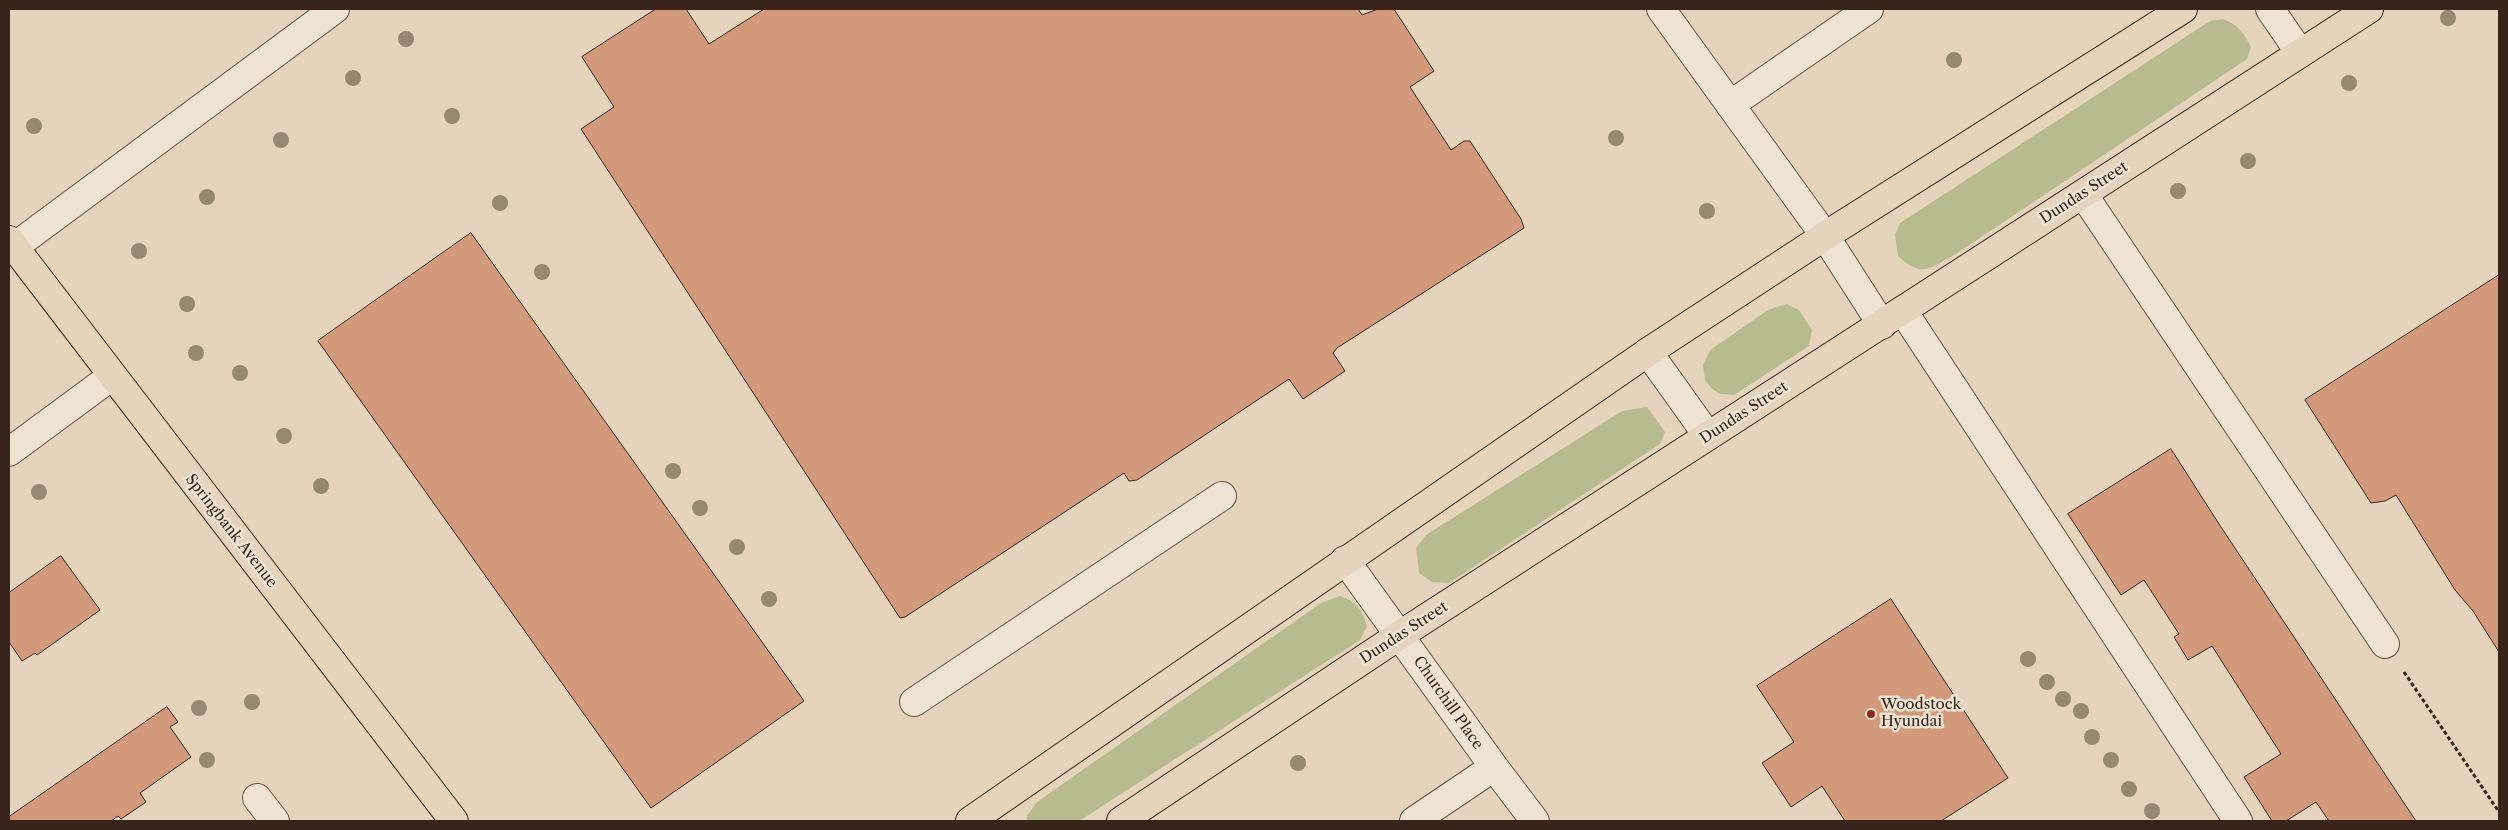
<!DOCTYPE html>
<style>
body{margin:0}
#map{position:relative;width:2508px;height:830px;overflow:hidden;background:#e5d4bb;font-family:"Libre Caslon Text",serif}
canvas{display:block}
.frame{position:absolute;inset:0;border:10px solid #38241a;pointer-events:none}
</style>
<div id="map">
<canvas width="2508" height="830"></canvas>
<div class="frame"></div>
</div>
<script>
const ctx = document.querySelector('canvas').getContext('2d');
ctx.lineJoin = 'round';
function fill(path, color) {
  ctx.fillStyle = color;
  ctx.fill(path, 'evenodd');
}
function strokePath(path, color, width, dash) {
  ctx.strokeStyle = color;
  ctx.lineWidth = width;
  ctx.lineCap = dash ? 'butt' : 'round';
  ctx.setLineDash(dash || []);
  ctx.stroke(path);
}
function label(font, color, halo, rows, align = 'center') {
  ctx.font = font + ' "Libre Caslon Text",serif';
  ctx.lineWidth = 5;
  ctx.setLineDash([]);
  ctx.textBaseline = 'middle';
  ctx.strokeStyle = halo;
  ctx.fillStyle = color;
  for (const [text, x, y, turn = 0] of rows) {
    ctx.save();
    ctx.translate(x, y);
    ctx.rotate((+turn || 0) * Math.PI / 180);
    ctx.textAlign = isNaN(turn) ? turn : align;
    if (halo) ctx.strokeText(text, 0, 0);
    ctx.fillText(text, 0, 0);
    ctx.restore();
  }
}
fill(new Path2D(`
 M2222,19C2238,24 2244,33 2251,47L2247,59L1956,254C1929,268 1923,279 1898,256L1895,235L1900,223L2210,21Z
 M1787,304L1799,310L1812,330L1809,346L1734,395L1721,394L1712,389L1705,380L1703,365L1710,350L1768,310Z
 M1647,407L1665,432L1660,444L1449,583L1432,582L1419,573L1416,548L1426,535L1622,411Z
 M1340,596C1357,601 1362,610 1367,626L1360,640L1079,821H1027V816L1037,802L1321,603Z`), '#b7bc8e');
const building = new Path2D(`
 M656,9H686L709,44L764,9H1358L1362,15L1378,9H1394L1434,71L1410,87L1451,150L1464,141H1470L1521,219L1524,228L1337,348L1333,353L1345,371L1303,399L1289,379L1137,480L1129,481L1124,473L905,617L900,618L581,129L614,107L582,57Z
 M471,233L804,701L651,808L318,341Z
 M2499,275V652L2473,611L2455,590L2396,495L2385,501L2371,503L2305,400Z
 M2171,449L2219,524L2416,821H2329L2316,802L2286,821H2272L2244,777L2281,754L2212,646L2188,660L2174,637L2179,634L2144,580L2121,595L2068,514Z
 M61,556L100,610L37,655L35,653L22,661L9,642V593Z
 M1891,599L2008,778L1941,821H1845L1822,786L1791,807L1762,763L1794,742L1757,686Z
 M167,707L178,722L170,727L191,757L140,793L146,802L121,819L118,816L111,821H9V817Z`);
fill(building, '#d29a7b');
strokePath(building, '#38241a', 1);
const minor = new Path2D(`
 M1661,9L1825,236L1882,325
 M2270,9L2300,53
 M1730,105L1869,9
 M2083,194L2385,644
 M14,247L335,9
 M1903,311L2238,821
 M1648,352L1708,436
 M9,452L112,376
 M1345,560L1494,767L1535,821
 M914,702L1222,496
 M257,798L275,821
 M1414,821L1494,767`);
const major = new Path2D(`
 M9,240L454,821
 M970,821L1648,352L1825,236L2183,9
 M1121,821L1400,635L2369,9`);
strokePath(minor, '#635042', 30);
strokePath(major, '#38241a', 30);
strokePath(new Path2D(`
 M2404,672L2499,812`), '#38241a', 3, [4, 2.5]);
strokePath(minor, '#eee3d3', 28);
strokePath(major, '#e5d4bb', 28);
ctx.fillStyle = '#978872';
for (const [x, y] of [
 [2448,18],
 [406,39],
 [1954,60],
 [353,78],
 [2349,83],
 [452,116],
 [34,126],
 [1616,138],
 [281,140],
 [2248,161],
 [2178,191],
 [207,197],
 [500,203],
 [1707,211],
 [139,251],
 [542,272],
 [187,304],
 [196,353],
 [240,373],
 [284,436],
 [673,471],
 [321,486],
 [39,492],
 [700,508],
 [737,547],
 [769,599],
 [2028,659],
 [2047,682],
 [2063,699],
 [252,702],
 [199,708],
 [2081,711],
 [2092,737],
 [207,760],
 [2111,760],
 [1298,763],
 [2129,789],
 [2152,811]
]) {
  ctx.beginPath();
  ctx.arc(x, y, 8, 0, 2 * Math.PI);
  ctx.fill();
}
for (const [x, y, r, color] of [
 [1871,714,5,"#8f2418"]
]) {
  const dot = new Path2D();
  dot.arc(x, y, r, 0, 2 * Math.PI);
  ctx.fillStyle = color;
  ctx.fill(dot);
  strokePath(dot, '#eee3d3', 2);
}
label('15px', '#38241a', '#eee3d3', [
 ["Dundas Street",2084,193,-33],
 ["Dundas Street",1744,413,-33],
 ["Springbank Avenue",231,531,52],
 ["Dundas Street",1404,633,-33],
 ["Churchill Place",1448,703,55]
]);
label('15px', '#38241a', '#eee3d3', [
 ["Woodstock",1881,705],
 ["Hyundai",1881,722]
], 'left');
</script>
